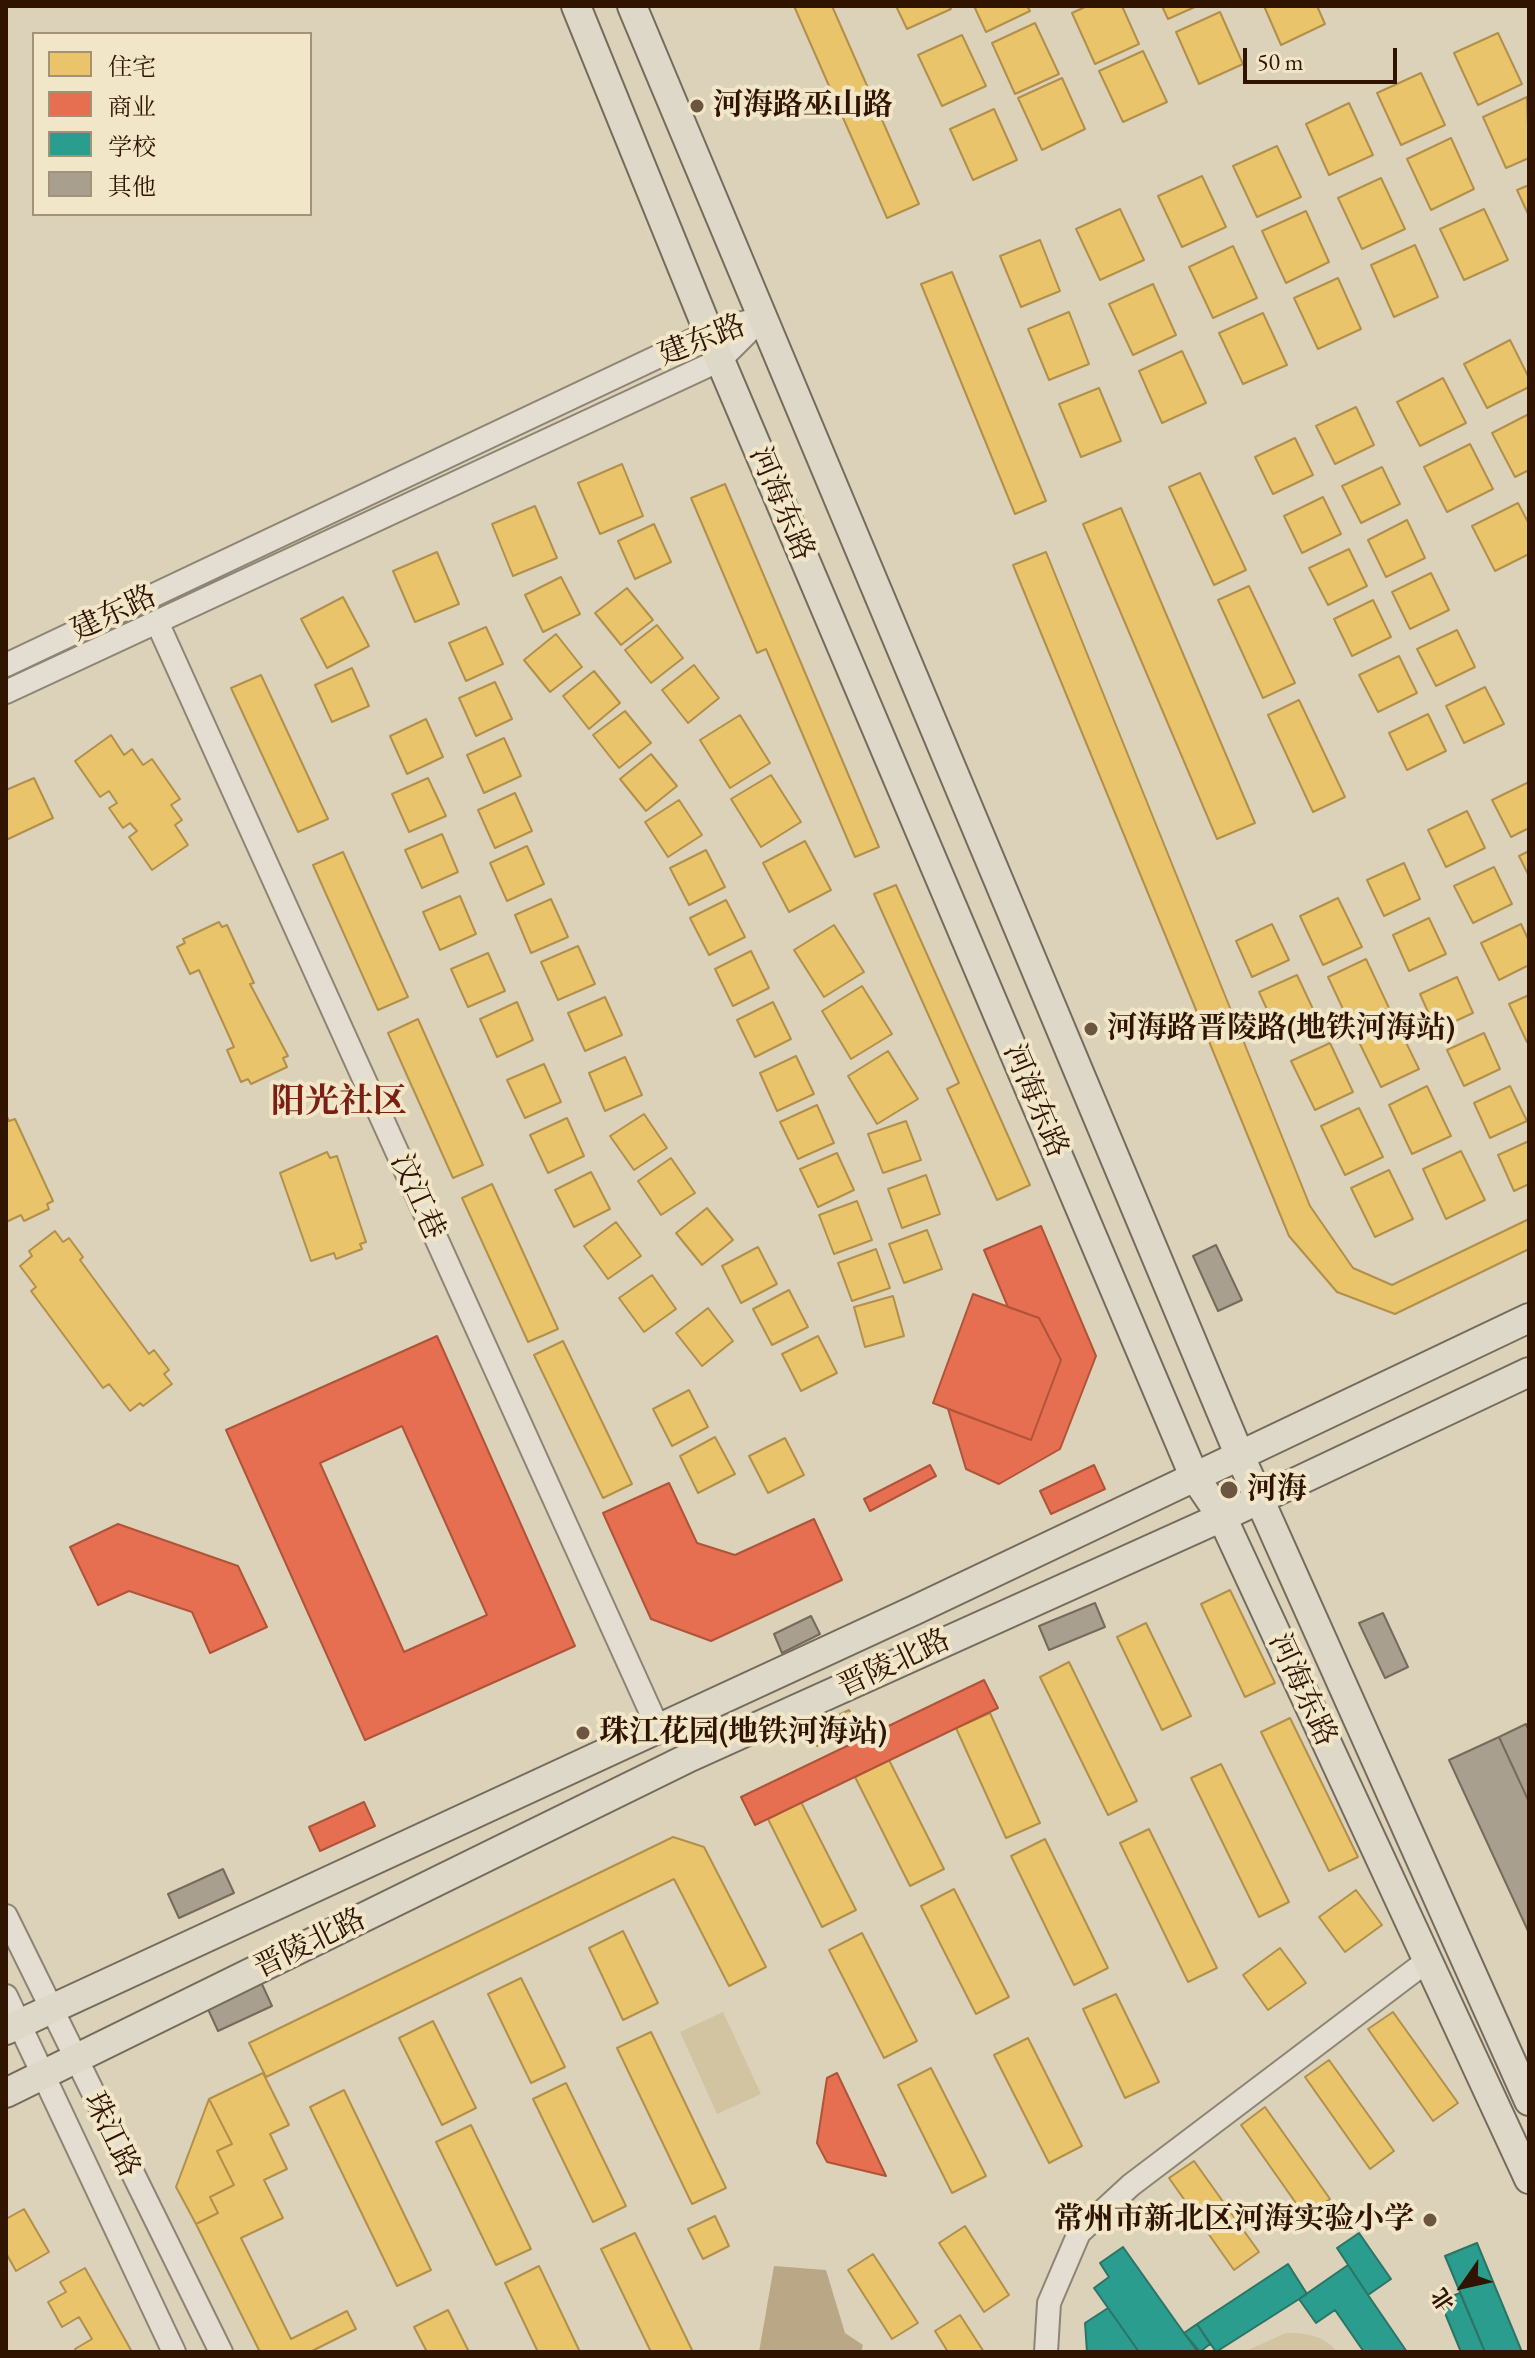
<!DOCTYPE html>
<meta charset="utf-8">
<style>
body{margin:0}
#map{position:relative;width:1535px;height:2358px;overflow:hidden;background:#dbd2b9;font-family:"EB Garamond","Noto Serif SC",serif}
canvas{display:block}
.frame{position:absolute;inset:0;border:8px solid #311400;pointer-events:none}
.legend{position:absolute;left:32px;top:32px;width:280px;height:184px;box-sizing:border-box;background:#f1e6c8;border:2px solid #a49278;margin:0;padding:10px 14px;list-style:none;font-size:24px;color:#311400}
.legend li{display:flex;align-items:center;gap:16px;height:40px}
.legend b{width:40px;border:2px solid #a49278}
.north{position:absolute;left:1423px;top:2246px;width:80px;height:80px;-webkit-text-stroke:6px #f1e6c8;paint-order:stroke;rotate:236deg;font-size:22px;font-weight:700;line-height:32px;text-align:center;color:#311400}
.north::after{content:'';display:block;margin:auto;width:28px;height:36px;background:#311400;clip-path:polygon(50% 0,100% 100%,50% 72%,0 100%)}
.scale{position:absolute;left:1243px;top:48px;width:154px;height:36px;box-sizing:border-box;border:4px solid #311400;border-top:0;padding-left:10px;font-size:24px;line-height:28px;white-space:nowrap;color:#311400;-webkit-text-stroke:6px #f1e6c8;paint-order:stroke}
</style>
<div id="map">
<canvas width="1535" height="2358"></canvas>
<div class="frame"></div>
<ul class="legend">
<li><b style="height:22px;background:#e9c46a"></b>住宅</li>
<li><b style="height:22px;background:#e76f51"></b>商业</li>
<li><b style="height:22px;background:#2a9d8f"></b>学校</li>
<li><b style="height:22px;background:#a89f8e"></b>其他</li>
</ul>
<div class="north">北</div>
<div class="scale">50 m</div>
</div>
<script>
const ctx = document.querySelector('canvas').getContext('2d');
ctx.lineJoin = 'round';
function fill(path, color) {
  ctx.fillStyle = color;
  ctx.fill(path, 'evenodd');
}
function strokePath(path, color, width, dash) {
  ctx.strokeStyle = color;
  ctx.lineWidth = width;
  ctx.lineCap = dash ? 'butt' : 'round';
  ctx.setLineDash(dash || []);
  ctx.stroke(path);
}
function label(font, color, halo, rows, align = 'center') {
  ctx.font = font + ' "EB Garamond","Noto Serif SC",serif';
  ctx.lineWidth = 8;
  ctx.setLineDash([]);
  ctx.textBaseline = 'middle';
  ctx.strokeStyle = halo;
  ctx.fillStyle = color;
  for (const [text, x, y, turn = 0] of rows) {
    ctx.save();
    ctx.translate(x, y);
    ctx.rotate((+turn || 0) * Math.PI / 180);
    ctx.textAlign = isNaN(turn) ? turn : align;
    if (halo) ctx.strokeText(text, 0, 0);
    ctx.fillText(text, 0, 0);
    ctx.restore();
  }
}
fill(new Path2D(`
 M723,2012L761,2094L717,2114L680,2032Z
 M1286,2333C1306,2333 1324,2335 1337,2352H1244Z`), '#d2c3a1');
fill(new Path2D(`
 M774,2266L826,2270L845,2333L863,2345L861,2352H759Z`), '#b9a786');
const homes = new Path2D(`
 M794,6H832L919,204L887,218Z
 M896,6H949L951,9L907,29Z
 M974,6H1027L1030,11L986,32Z
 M1087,6H1122L1139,44L1095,64L1072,13Z
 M1162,6H1197L1168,19Z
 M1264,6H1317L1325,24L1281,45Z
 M1220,12L1243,64L1199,84L1176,32Z
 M1035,23L1059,74L1015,94L992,43Z
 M1498,33L1522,84L1478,105L1454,53Z
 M962,35L986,86L942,106L918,55Z
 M1143,51L1167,102L1123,122L1099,71Z
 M1421,73L1445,125L1401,145L1377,93Z
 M1062,78L1085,129L1042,150L1018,98Z
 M1527,97L1529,158L1506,168L1483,117Z
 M1349,103L1373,155L1329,175L1306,124Z
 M994,109L1017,160L973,180L950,129Z
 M1451,138L1474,189L1431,210L1407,159Z
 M1277,146L1301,197L1257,217L1233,166Z
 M1202,176L1226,227L1182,247L1158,196Z
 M1381,178L1405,229L1362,249L1338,198Z
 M1529,185V216L1517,190Z
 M1120,209L1144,260L1100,280L1076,229Z
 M1484,209L1508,260L1464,280L1440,229Z
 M1306,211L1329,262L1286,283L1262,231Z
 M1040,240L1060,291L1021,307L1000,256Z
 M1415,245L1438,297L1394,317L1371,265Z
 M1233,246L1257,298L1213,318L1189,267Z
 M952,272L1046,501L1015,514L921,284Z
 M1338,278L1361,329L1318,349L1294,298Z
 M1153,284L1176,335L1133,355L1109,304Z
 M1069,312L1089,364L1049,380L1028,329Z
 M1263,313L1287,365L1243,384L1219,333Z
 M1510,340L1529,378V387L1487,408L1464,364Z
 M1182,351L1206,403L1162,423L1139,371Z
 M1443,378L1466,423L1420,446L1397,402Z
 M1099,388L1121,441L1081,457L1059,404Z
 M1356,407L1374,445L1335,464L1316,426Z
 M1529,414V470L1515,477L1492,433Z
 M1295,438L1313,475L1273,494L1255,457Z
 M1470,444L1493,489L1447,512L1424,467Z
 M622,464L643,516L600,534L578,483Z
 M1382,467L1400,504L1361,523L1342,486Z
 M1200,473L1246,570L1214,585L1169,487Z
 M725,484L879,847L855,857L766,649L757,653L691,498Z
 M1323,497L1341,534L1302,553L1284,516Z
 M1518,503L1529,524V554L1495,571L1472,526Z
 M535,506L557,558L513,576L492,524Z
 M1121,508L1255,823L1217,839L1083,524Z
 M1407,520L1425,558L1386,577L1368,540Z
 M654,524L671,562L635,579L618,541Z
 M1349,549L1367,586L1328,605L1309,568Z
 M437,552L459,604L415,622L393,571Z
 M1046,552L1310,1206L1353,1268L1392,1285L1529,1219V1249L1395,1314L1337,1292L1289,1236L1013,565Z
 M1431,573L1449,610L1410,629L1392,592Z
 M561,577L580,614L543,632L525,595Z
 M1249,586L1295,683L1263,698L1218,600Z
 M627,588L653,620L621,645L595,613Z
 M343,597L369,646L327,668L301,619Z
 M1373,600L1391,637L1352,656L1334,619Z
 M657,625L683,658L651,683L625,650Z
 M486,627L503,664L466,681L449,643Z
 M1457,630L1475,667L1436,686L1417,649Z
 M556,634L582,667L550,692L524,660Z
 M1399,656L1417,693L1378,712L1359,675Z
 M694,665L719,698L688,723L662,690Z
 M352,668L369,706L332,722L315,685Z
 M594,671L620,703L589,729L563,696Z
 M261,675L328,819L298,832L231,688Z
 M495,682L512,719L476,736L459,698Z
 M1485,687L1504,724L1464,743L1446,706Z
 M1299,700L1345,797L1313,812L1268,715Z
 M625,711L651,743L619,768L593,735Z
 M1428,714L1446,751L1407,770L1389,733Z
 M740,715L770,763L730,788L700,740Z
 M426,719L443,757L407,774L390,736Z
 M111,735L124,755L132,749L143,765L152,759L180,799L171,805L182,820L175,825L188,845L152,870L129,837L137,831L130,823L123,828L109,808L117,803L109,791L100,797L75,761Z
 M504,738L521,776L484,793L467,755Z
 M651,754L677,786L646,811L620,779Z
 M771,775L801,822L761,847L731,799Z
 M34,778L53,818L6,840V790Z
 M428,778L446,816L409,832L392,794Z
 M1529,782V828L1511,837L1492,800Z
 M515,793L532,831L495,848L478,810Z
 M679,800L702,835L668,857L645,822Z
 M1467,811L1485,848L1446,867L1428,830Z
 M442,834L458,872L422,888L405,850Z
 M805,841L831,890L789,912L763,863Z
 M527,846L544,884L507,901L490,863Z
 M706,850L725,887L689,905L670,868Z
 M1529,851V876L1519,856Z
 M343,852L408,997L378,1010L313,865Z
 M1404,863L1420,899L1384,916L1367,880Z
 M1494,867L1512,904L1473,923L1454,886Z
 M896,885L1030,1185L997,1200L947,1089L959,1083L874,894Z
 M460,896L476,934L440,950L423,912Z
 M1338,898L1362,947L1323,965L1300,916Z
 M551,899L568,937L531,953L515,915Z
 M726,900L745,937L709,955L690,918Z
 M1429,918L1446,954L1409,971L1393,935Z
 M219,922L222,927L227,925L254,983L250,984L288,1056L283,1058L287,1067L251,1084L248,1079L241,1082L227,1050L234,1047L199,970L190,974L177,947L185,943L183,939Z
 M1272,924L1289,960L1252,977L1236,941Z
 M1521,924L1529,941V965L1499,980L1481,943Z
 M834,925L864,972L824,997L794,950Z
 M578,946L595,984L558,1000L541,962Z
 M751,951L769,988L733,1006L715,969Z
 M488,953L505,991L468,1007L451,969Z
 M1366,959L1389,1008L1351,1026L1328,977Z
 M1297,975L1320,1024L1282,1042L1259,992Z
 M1457,977L1473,1013L1436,1030L1420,994Z
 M862,986L892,1034L851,1059L822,1011Z
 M1529,995V1041L1527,1042L1509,1004Z
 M605,997L622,1035L585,1051L568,1013Z
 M517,1002L533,1040L497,1057L480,1019Z
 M773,1002L791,1039L755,1057L737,1020Z
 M418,1019L483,1165L453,1178L388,1033Z
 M1395,1020L1419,1069L1381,1087L1357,1038Z
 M1484,1033L1500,1069L1464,1086L1447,1050Z
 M1330,1043L1353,1092L1315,1110L1291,1061Z
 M888,1051L918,1099L877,1124L848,1076Z
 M796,1056L814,1094L777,1111L760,1073Z
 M625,1057L642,1095L605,1111L589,1073Z
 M544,1064L561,1102L525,1118L507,1080Z
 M1427,1086L1451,1136L1412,1154L1389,1105Z
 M1510,1086L1527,1121L1490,1138L1474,1103Z
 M817,1105L834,1143L798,1159L780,1122Z
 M1359,1108L1383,1157L1345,1175L1321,1126Z
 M644,1114L667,1148L634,1170L610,1136Z
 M6,1115L9,1121L15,1119L53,1201L47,1204L49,1209L24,1221L21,1215L6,1222Z
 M567,1118L584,1156L548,1173L530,1135Z
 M906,1121L921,1160L883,1173L868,1134Z
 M1529,1141V1184L1514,1191L1498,1155Z
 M1461,1151L1485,1200L1446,1219L1423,1169Z
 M327,1152L330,1158L337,1156L366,1242L360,1244L362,1249L336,1259L334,1253L311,1261L280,1173Z
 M837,1153L854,1190L818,1207L800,1169Z
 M671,1158L695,1193L661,1215L638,1181Z
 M1389,1170L1413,1219L1375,1237L1351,1188Z
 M591,1172L610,1209L574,1227L555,1190Z
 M926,1175L940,1214L902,1228L888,1189Z
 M492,1184L558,1329L528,1342L462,1198Z
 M857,1201L872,1240L834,1254L819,1215Z
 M707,1208L733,1240L702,1265L676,1233Z
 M616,1222L641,1256L608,1279L584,1246Z
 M927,1230L942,1269L904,1283L889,1244Z
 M55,1231L63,1242L69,1238L83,1257L80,1260L149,1354L154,1350L169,1370L164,1374L172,1384L143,1406L140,1403L130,1411L109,1384L103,1388L31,1291L36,1287L20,1266L32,1256L29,1251Z
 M758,1247L777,1284L741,1303L722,1266Z
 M876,1249L890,1288L852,1301L838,1263Z
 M652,1275L676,1309L644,1332L619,1298Z
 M789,1290L808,1327L772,1345L753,1309Z
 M893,1296L904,1336L865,1347L854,1307Z
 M708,1308L733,1341L702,1366L676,1333Z
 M818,1336L837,1373L801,1391L782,1354Z
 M563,1341L632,1484L603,1498L534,1355Z
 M689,1390L708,1427L672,1446L653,1409Z
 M715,1437L735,1474L698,1493L680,1456Z
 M785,1438L804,1475L768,1493L749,1456Z
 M1230,1590L1275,1683L1245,1697L1201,1604Z
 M1146,1623L1191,1716L1162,1730L1117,1637Z
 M1069,1662L1137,1801L1108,1815L1040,1677Z
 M849,1710L857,1727L817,1746L809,1729Z
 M990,1713L1040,1823L1006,1838L956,1728Z
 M1290,1718L1358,1857L1329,1871L1261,1732Z
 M889,1760L944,1869L910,1886L855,1777Z
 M1221,1764L1289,1902L1259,1917L1191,1778Z
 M801,1802L856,1910L822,1927L768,1819Z
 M1149,1829L1217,1968L1188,1982L1120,1843Z
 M673,1837L704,1847L766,1967L729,1986L674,1879L266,2077L249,2043Z
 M1045,1839L1108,1968L1074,1985L1011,1856Z
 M954,1889L1009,1997L976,2014L921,1906Z
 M1356,1890L1382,1925L1345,1952L1319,1917Z
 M623,1931L658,2003L623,2020L589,1948Z
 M862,1933L917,2041L884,2058L829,1950Z
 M1280,1948L1306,1983L1268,2010L1243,1975Z
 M521,1978L565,2067L531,2083L488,1994Z
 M1116,1994L1159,2082L1125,2098L1083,2009Z
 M1393,2012L1458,2103L1433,2121L1368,2029Z
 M433,2021L476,2108L442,2125L399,2038Z
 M651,2032L726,2188L692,2204L617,2048Z
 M1028,2038L1082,2146L1049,2163L994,2055Z
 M1329,2060L1394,2151L1370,2169L1305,2077Z
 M931,2068L986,2176L952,2193L898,2085Z
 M263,2073L289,2125L270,2134L287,2169L264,2180L283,2218L241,2238L291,2339L347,2311L356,2329L310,2352H260L196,2224L218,2213L210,2197L234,2185L217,2151L232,2144L209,2099Z
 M566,2083L626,2206L593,2222L533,2099Z
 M344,2090L431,2270L397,2286L310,2107Z
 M209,2099L232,2144L217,2151L234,2185L210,2197L218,2213L196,2224L176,2187Z
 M1265,2107L1330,2199L1305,2216L1241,2125Z
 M471,2125L531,2249L496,2265L436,2142Z
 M1194,2161L1259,2252L1234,2270L1169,2178Z
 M24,2209L49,2252L16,2271L6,2253V2219Z
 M715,2216L729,2246L703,2259L688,2229Z
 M965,2226L1009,2295L984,2312L939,2243Z
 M635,2233L693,2352H651L601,2249Z
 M873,2254L918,2323L892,2339L848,2270Z
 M539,2266L580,2352H538L505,2283Z
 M85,2268L132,2352H76L75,2349L92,2339L79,2317L62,2327L48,2302L66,2292L60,2282Z
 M448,2310L469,2352H427L414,2327Z
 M960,2315L984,2352H948L935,2331Z`);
fill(homes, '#e9c46a');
strokePath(homes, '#b28f4a', 2);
const shops = new Path2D(`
 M1041,1226L1096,1356L1060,1449L999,1484L966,1469L948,1409L1031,1440L1061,1360L1039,1318L1008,1307L984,1250Z
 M973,1294L1039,1318L1061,1360L1031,1440L933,1403Z
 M437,1336L575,1646L365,1740L226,1430ZM402,1426L487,1615L404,1652L320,1463Z
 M930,1465L936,1476L870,1511L864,1499Z
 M1094,1465L1105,1489L1051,1514L1040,1491Z
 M669,1483L697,1543L735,1555L814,1519L842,1580L711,1641L651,1619L603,1513Z
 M118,1524L238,1566L267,1627L210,1653L192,1612L129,1591L98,1605L70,1547Z
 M984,1680L998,1708L755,1825L741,1797Z
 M364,1802L375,1826L320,1851L309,1827Z
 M837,2073L886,2176L827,2162L817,2143L827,2078Z`);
fill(shops, '#e76f51');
strokePath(shops, '#b05439', 2);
const schools = new Path2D(`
 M1359,2233L1391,2279L1368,2295L1337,2248Z
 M1477,2243L1522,2352H1485L1445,2256Z
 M1123,2247L1184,2333L1198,2352H1139L1094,2288L1109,2277L1100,2263Z
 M1288,2264L1307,2294L1216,2352L1197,2324Z
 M1348,2265L1368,2295L1407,2352H1364L1335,2310L1316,2323L1299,2299Z
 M1460,2293L1485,2352H1461L1440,2301Z
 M1108,2308L1139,2352H1087L1085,2323Z
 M1197,2324L1210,2344L1200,2352L1184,2333Z`);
fill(schools, '#2a9d8f');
strokePath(schools, '#2c7464', 2);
const building = new Path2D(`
 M1216,1245L1242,1300L1218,1311L1193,1256Z
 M1095,1603L1105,1627L1049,1650L1039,1626Z
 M1383,1613L1408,1667L1385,1678L1359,1623Z
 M811,1616L820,1634L782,1653L774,1634Z
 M1526,1724L1529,1731V1802L1499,1737Z
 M1499,1737L1529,1802V1933L1449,1760Z
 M223,1869L234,1893L179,1918L168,1894Z
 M261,1982L272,2006L218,2031L207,2007Z`);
fill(building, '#a89f8e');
strokePath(building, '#756b5c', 2);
const minor = new Path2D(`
 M157,622L658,1728
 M6,665L708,333L760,318
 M6,692L720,360L762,318
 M6,1916L221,2352
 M6,1996L174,2352
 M1046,2352L1049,2303L1079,2233L1131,2185L1427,1961`);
const major = new Path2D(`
 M576,6L720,360L1194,1476L1222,1517L1529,2179
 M632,6L1239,1454L1529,2101
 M6,2030L915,1610L1529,1318
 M6,2093L690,1757L1222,1517L1529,1372`);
strokePath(minor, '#8d8474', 26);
strokePath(major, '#756b5c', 32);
strokePath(minor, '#e3ded1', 22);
strokePath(major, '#ded8c9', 28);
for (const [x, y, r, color] of [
 [697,106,8,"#6c5641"],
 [1091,1029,8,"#6c5641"],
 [1229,1490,10,"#6c5641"],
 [583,1733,8,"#6c5641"],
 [1430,2220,8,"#6c5641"]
]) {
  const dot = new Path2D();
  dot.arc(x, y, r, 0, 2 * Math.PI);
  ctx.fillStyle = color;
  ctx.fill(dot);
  strokePath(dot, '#f1e6c8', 3);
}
label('bold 30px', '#311400', '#f1e6c8', [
 ["河海路巫山路",713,106],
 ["河海路晋陵路(地铁河海站)",1107,1029],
 ["河海",1247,1490],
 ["珠江花园(地铁河海站)",599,1733],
 ["常州市新北区河海实验小学",1414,2220,"right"]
], 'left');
label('30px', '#311400', '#f1e6c8', [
 ["建东路",702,341,-21],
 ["河海东路",781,504,67],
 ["建东路",114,614,-25],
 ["河海东路",1035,1101,67],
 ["汶江巷",417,1197,66],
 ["晋陵北路",894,1664,-25],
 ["河海东路",1302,1690,65],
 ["晋陵北路",310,1944,-26],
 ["珠江路",111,2135,64]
]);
label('bold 34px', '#7a1f14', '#f1e6c8', [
 ["阳光社区",339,1103]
]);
</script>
